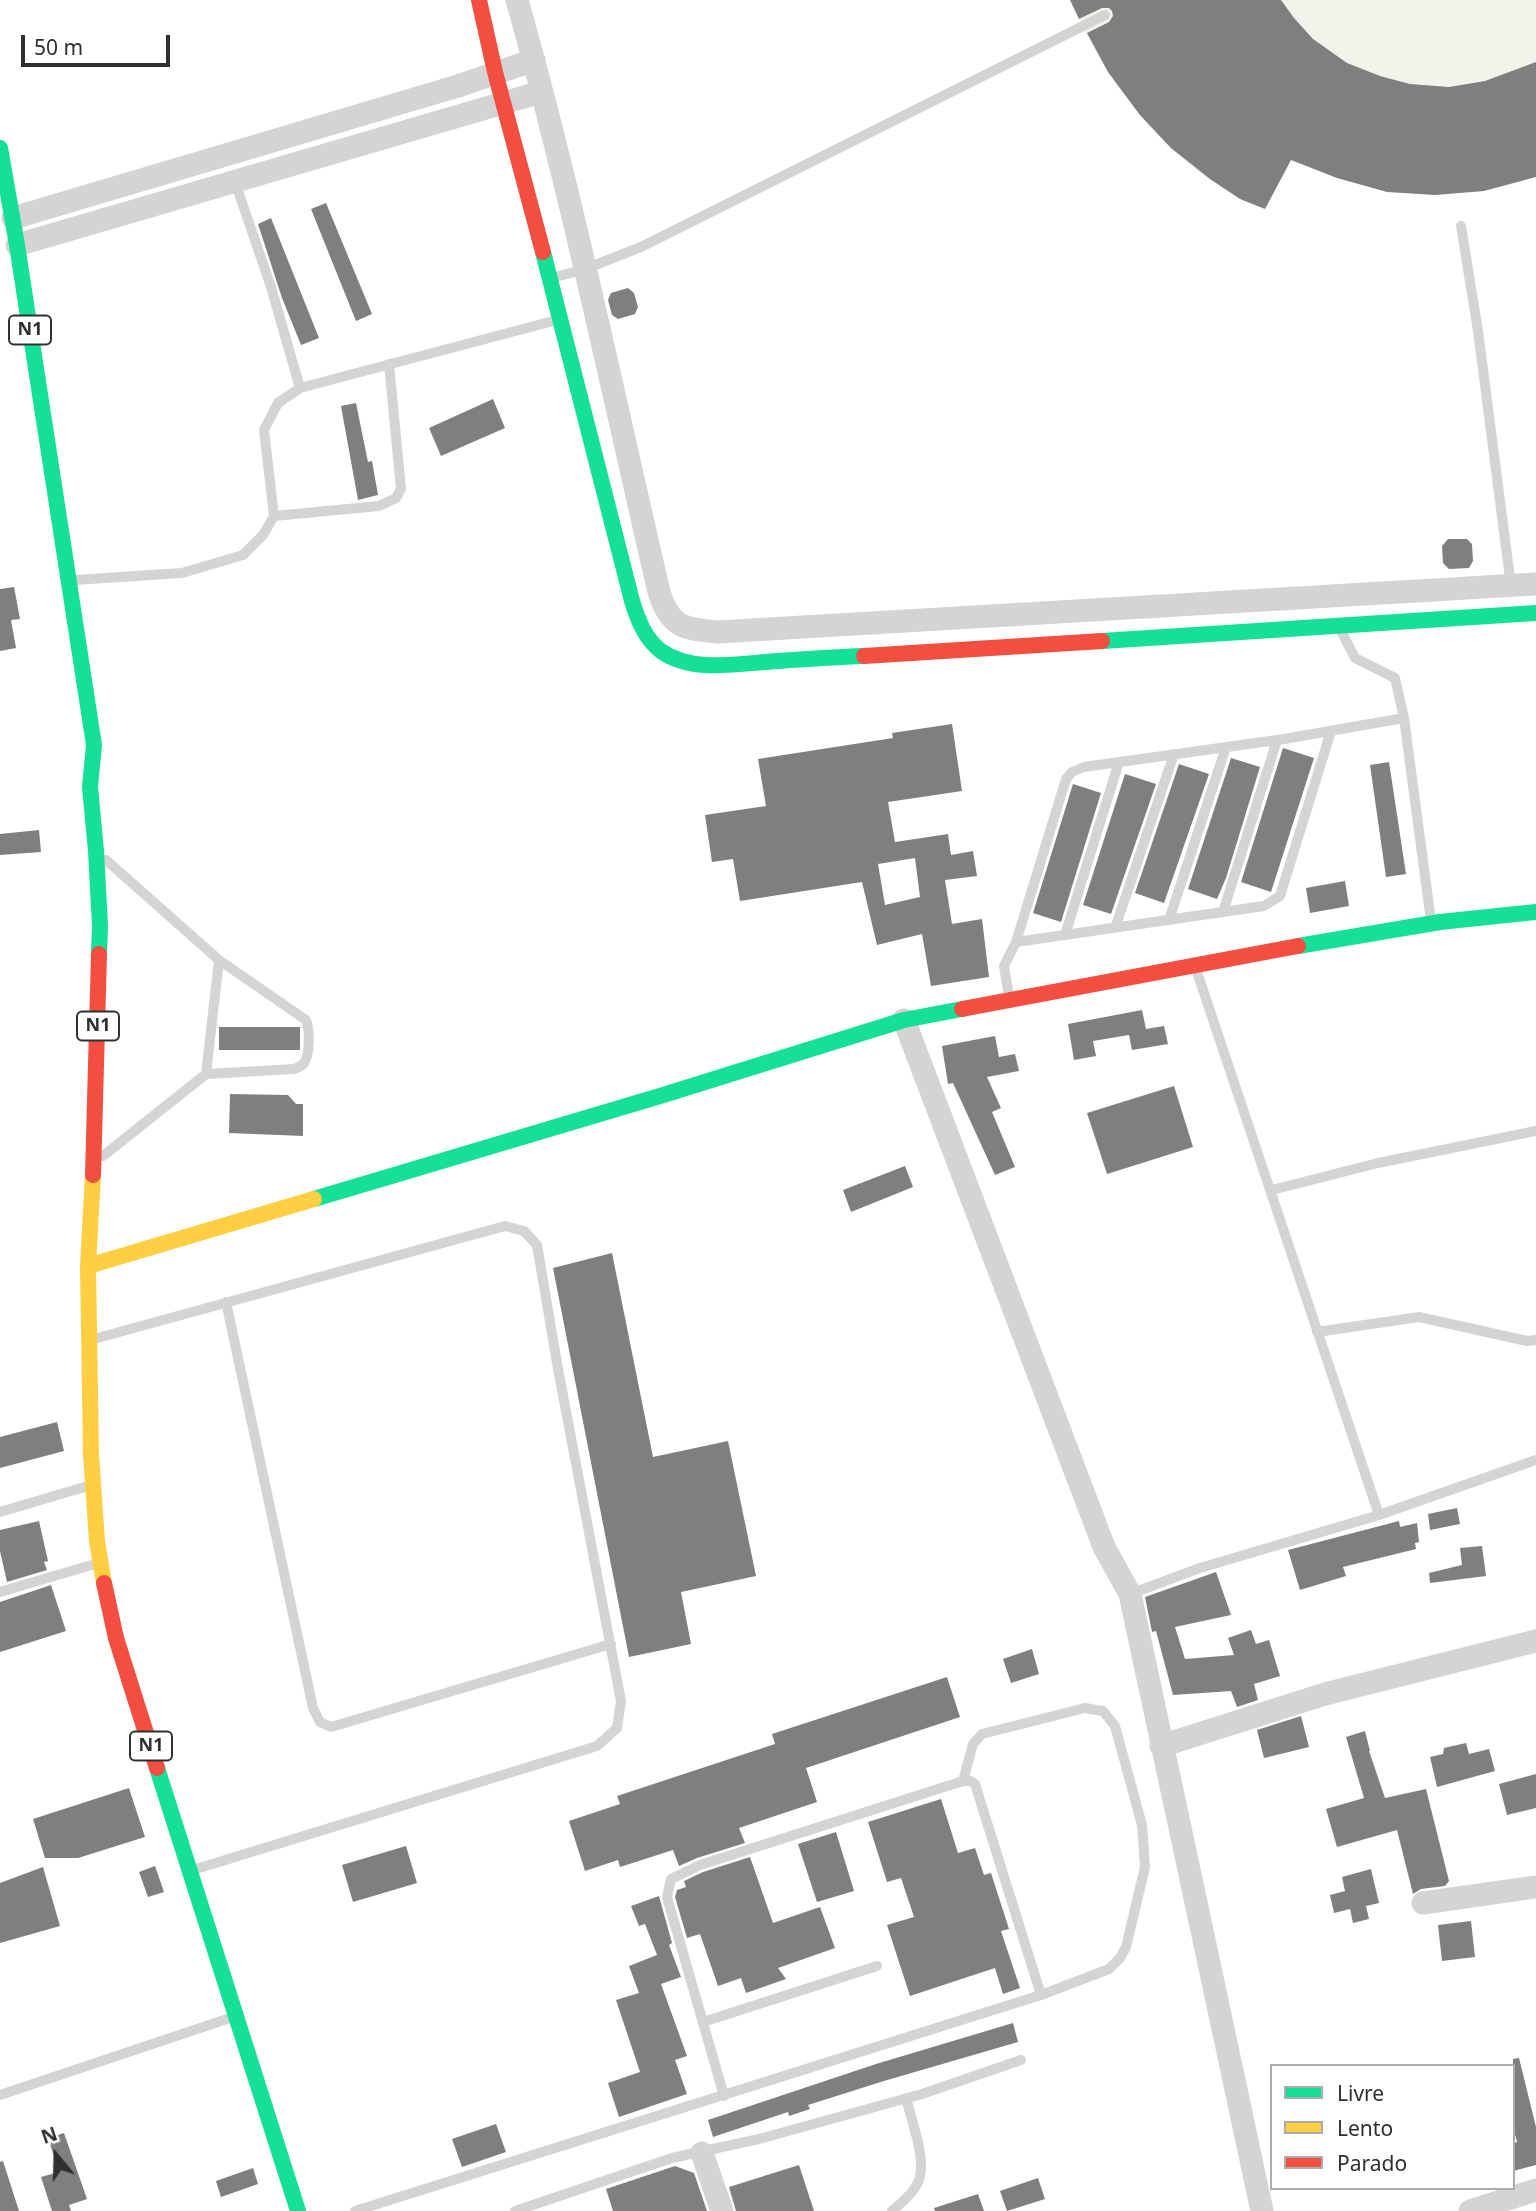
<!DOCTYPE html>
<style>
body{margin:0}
#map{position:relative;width:1536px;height:2211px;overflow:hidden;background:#fff;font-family:"Noto Sans",sans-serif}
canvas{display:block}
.legend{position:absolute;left:1270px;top:2064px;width:245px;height:126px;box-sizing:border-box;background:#fff;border:2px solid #acacac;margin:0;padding:9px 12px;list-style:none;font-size:21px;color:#2f2f2f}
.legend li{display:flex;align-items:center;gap:14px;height:35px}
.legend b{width:35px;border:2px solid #acacac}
.north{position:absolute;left:21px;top:2120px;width:70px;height:70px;-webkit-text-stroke:5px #fff;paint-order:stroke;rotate:341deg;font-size:19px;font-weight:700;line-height:28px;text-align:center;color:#2f2f2f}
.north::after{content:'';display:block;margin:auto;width:24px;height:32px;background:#2f2f2f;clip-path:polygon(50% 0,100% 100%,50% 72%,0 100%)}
.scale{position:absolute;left:21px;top:35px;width:149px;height:32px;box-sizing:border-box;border:4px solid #2f2f2f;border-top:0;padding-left:9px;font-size:21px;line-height:24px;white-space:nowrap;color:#2f2f2f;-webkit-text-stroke:5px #fff;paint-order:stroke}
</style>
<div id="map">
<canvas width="1536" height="2211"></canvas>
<ul class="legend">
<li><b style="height:9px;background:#16e098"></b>Livre</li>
<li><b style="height:9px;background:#ffcf43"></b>Lento</li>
<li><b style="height:9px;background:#f24e42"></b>Parado</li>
</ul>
<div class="north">N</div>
<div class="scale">50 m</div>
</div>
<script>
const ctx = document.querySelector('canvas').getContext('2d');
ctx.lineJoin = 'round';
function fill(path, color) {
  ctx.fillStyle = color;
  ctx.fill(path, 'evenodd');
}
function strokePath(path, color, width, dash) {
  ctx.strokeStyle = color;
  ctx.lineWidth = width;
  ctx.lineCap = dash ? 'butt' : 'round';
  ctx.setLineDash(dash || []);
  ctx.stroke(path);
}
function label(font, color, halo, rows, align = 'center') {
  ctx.font = font + ' "Noto Sans",sans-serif';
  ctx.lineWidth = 7;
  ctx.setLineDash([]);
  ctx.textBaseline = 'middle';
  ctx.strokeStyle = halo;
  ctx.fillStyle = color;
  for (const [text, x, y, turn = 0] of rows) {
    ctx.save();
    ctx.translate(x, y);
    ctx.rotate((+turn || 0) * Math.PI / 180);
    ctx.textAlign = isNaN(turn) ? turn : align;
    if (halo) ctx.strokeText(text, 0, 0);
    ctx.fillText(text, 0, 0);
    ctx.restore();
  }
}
fill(new Path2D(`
 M1070,0H1536V176L1484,191L1435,195L1291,160L1265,209C1200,183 1145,131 1108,72C1093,49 1082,24 1070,0Z`), '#f2f4ec');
fill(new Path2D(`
 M1070,0H1281L1294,18L1313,39L1347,63L1380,76L1410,84L1449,87L1485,81L1536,62V177L1484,191L1435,195L1387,192L1337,178L1291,160L1265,209L1240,199L1210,179L1171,148L1140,115L1108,72L1087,33L1109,22L1113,16L1112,11L1109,8H1102L1079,19Z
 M326,203L372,314L356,321L311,209Z
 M271,218L319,338L301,345L282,298L258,224Z
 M628,288L634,293L638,307L635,314L618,319L612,315L608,300L611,293Z
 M493,399L505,428L441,456L429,428Z
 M356,403L368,462L372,461L378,495L358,500L341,406Z
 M1448,539H1467L1472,544L1473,561L1469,568L1449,569L1443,563L1442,546Z
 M14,587L20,619L11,620L16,648L0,651V589Z
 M952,724L962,791L888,802L895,842L948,834L951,855L973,851L977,876L945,880L952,924L982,919L989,977L931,986L922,934L877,945L862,882L740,901L733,859L712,862L705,815L766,806L758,759L893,738L892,733ZM915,858L920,897L885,905L878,864Z
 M1283,748L1314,758L1271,892L1241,882Z
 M1231,758L1260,767L1226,878L1217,899L1188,889Z
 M1389,762L1406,874L1386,877L1370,765Z
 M1179,764L1209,774L1164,903L1135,893Z
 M1125,774L1156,784L1111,914L1083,905Z
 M1073,784L1101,793L1061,922L1033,913Z
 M39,830L41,852L0,855V834Z
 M1345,881L1349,906L1310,913L1306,888Z
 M1142,1010L1146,1029L1164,1026L1168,1044L1132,1050L1129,1035L1093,1041L1096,1056L1074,1060L1068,1024Z
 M219,1027H300V1050H219Z
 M995,1036L999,1057L1015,1054L1019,1071L987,1077L1001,1108L992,1112L1015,1167L995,1175L953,1083L948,1084L942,1046Z
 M1174,1086L1193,1147L1107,1174L1087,1113Z
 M230,1094L288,1095L296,1104H303V1136L229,1133Z
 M905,1166L913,1187L851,1212L843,1190Z
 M612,1253L653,1457L728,1441L756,1576L681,1592L691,1644L629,1657L553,1268Z
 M57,1422L64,1451L0,1468V1437Z
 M1457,1508L1460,1524L1430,1530L1428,1514Z
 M39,1521L48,1561L44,1562L47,1570L7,1582L0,1551V1530Z
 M1399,1521L1400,1527L1417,1523L1419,1542L1415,1543L1416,1549L1343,1567L1346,1576L1300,1590L1288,1550Z
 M1482,1546L1486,1576L1430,1583L1429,1573L1462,1565L1460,1548Z
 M1216,1572L1231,1615L1175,1627L1185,1659L1234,1655L1228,1638L1251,1630L1256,1644L1269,1640L1280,1676L1254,1684L1258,1700L1237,1707L1231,1691L1173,1695L1156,1631L1152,1632L1145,1597Z
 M51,1585L66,1631L0,1652V1602Z
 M1032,1649L1039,1674L1011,1683L1003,1659Z
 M947,1677L960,1717L806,1768L817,1802L739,1828L745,1843L697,1858L679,1866L673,1850L620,1867L618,1860L585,1871L569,1821L620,1804L617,1796L775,1744L772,1734Z
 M1301,1716L1309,1747L1264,1758L1257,1730Z
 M1365,1731L1370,1751H1369L1385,1798L1426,1789L1449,1881L1445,1886L1421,1889L1413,1894L1397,1830L1337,1847L1326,1809L1364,1798L1346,1737Z
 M1466,1743L1469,1754L1489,1749L1495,1771L1437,1787L1430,1757L1443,1754L1444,1748Z
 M1536,1774V1808L1507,1815L1499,1784Z
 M129,1788L145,1837L78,1858H45L33,1819Z
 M941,1799L958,1853L975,1848L984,1875L991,1873L1009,1929L1001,1931L1020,1988L1003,1994L995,1968L910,1996L887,1925L914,1917L901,1878L887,1882L868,1822Z
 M836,1832L854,1891L817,1902L798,1844Z
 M406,1846L417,1883L353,1902L342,1865Z
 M750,1857L773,1923L820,1907L835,1948L778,1968L786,1979L746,1993L741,1978L718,1986L700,1934L687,1938L675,1897L677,1890L686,1887L684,1881L703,1872Z
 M155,1866L164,1892L148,1897L139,1872Z
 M43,1867L60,1926L0,1943V1883Z
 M1371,1869L1379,1903L1366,1906L1369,1919L1353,1923L1350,1909L1334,1913L1330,1895L1345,1891L1342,1877Z
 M659,1896L672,1943L669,1945L681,1977L661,1984L687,2056L675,2060L687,2094L619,2117L608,2083L640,2072L616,2000L639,1993L629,1966L657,1955L645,1924L639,1926L631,1906Z
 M1471,1921L1475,1957L1442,1961L1438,1925Z
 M1013,2023L1018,2042L884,2081L808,2105L810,2109L789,2116L788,2112L713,2137L708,2120L876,2064Z
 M1519,2058L1536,2127V2165L1513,2171V2143L1517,2142L1513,2127V2059Z
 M496,2124L506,2152L462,2167L452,2139Z
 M64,2133L87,2199L69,2205L71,2211H52L41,2177L59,2172L48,2138Z
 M3,2161L19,2211H0V2162Z
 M799,2165L814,2211H736L729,2187Z
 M675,2166L694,2173L707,2211H613L606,2189Z
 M253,2168L258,2184L221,2197L216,2181Z
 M1038,2178L1045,2199L1007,2211L1000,2191Z
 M978,2194L984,2211H935L934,2208Z`), '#7f7f7f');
strokePath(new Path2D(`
 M235,182L271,287L300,388
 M1461,226L1478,331L1511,586
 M552,278L585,269L641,247L1105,15
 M274,516L379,506L396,498L401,489L389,364
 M74,580L182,573L243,555L263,535L274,516L264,430L278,403L300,388L557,320
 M1340,629L1355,658L1395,678L1404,718L1431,921
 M1223,912L1277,740
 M1169,920L1226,747
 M1115,928L1174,754
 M1065,935L1119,762
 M1016,942L1264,906L1280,896L1331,731
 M1195,966L1379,1515
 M1009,997L1004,966L1016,942L1066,779L1072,772L1084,767L1284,739L1404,718
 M206,1074L294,1069C299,1067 301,1067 304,1063C310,1054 310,1030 306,1020L219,960
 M103,1156L206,1074L219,960L106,860
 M1272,1190L1378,1163L1536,1131
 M226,1302L313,1708L320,1722L331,1727L611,1644
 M1317,1332L1419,1317L1527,1341L1536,1340
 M94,1339L505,1226L524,1231L537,1245L558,1369L621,1701L617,1728L597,1746L196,1869
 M0,1512L88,1486
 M0,1592L95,1564
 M1130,1594L1200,1568L1379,1515L1536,1460
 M703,2022L877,1966
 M0,2095L230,2018
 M724,2096L667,1897L671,1879L700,1865L963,1781H970L975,1784L1041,1995
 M355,2211L1041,1995L1109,1969L1120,1958L1126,1947L1145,1867L1142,1825L1115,1726L1103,1711L1085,1708L982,1734L973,1744L963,1781
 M515,2211L672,2158L759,2139L922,2094L1021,2060
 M892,2211C902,2202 917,2191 920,2176C925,2156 911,2119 906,2098`), '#d4d4d4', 10);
strokePath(new Path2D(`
 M517,0C572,195 613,394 659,592C670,627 683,629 718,632L1536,584
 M13,218L458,86L534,60
 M17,245L541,92
 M904,1020L1104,1547L1130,1594L1262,2211
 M1161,1746L1325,1694L1536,1641
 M1423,1903L1536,1887
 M702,2153L722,2211
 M1470,2211L1536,2190`), '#d4d4d4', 23);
strokePath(new Path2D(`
 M0,148L17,245L94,745L90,787L96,851L100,926L99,954
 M543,252L632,601C638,620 645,639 661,651C693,674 741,663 778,661C806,659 835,657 864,656
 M1102,641L1536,613
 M1298,946L1440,922L1536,912
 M314,1199L660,1096L904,1020L962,1009
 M157,1768L298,2211`), '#16e098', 16);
strokePath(new Path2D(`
 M93,1175L88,1266L91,1455L97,1541L104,1583
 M88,1266L314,1199`), '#ffcf43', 16);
strokePath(new Path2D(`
 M479,0L495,72L543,252
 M864,656L1102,641
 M962,1009L1298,946
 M93,1175L99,954
 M104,1583L116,1638L157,1768`), '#f24e42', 16);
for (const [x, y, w] of [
 [30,330,42],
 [98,1026,42],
 [151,1746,42]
]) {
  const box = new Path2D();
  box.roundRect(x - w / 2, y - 14.5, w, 29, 5);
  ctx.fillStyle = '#fff';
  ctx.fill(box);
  strokePath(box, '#2f2f2f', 2);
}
label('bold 18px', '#2f2f2f', null, [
 ["N1",30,330],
 ["N1",98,1026],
 ["N1",151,1746]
]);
</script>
